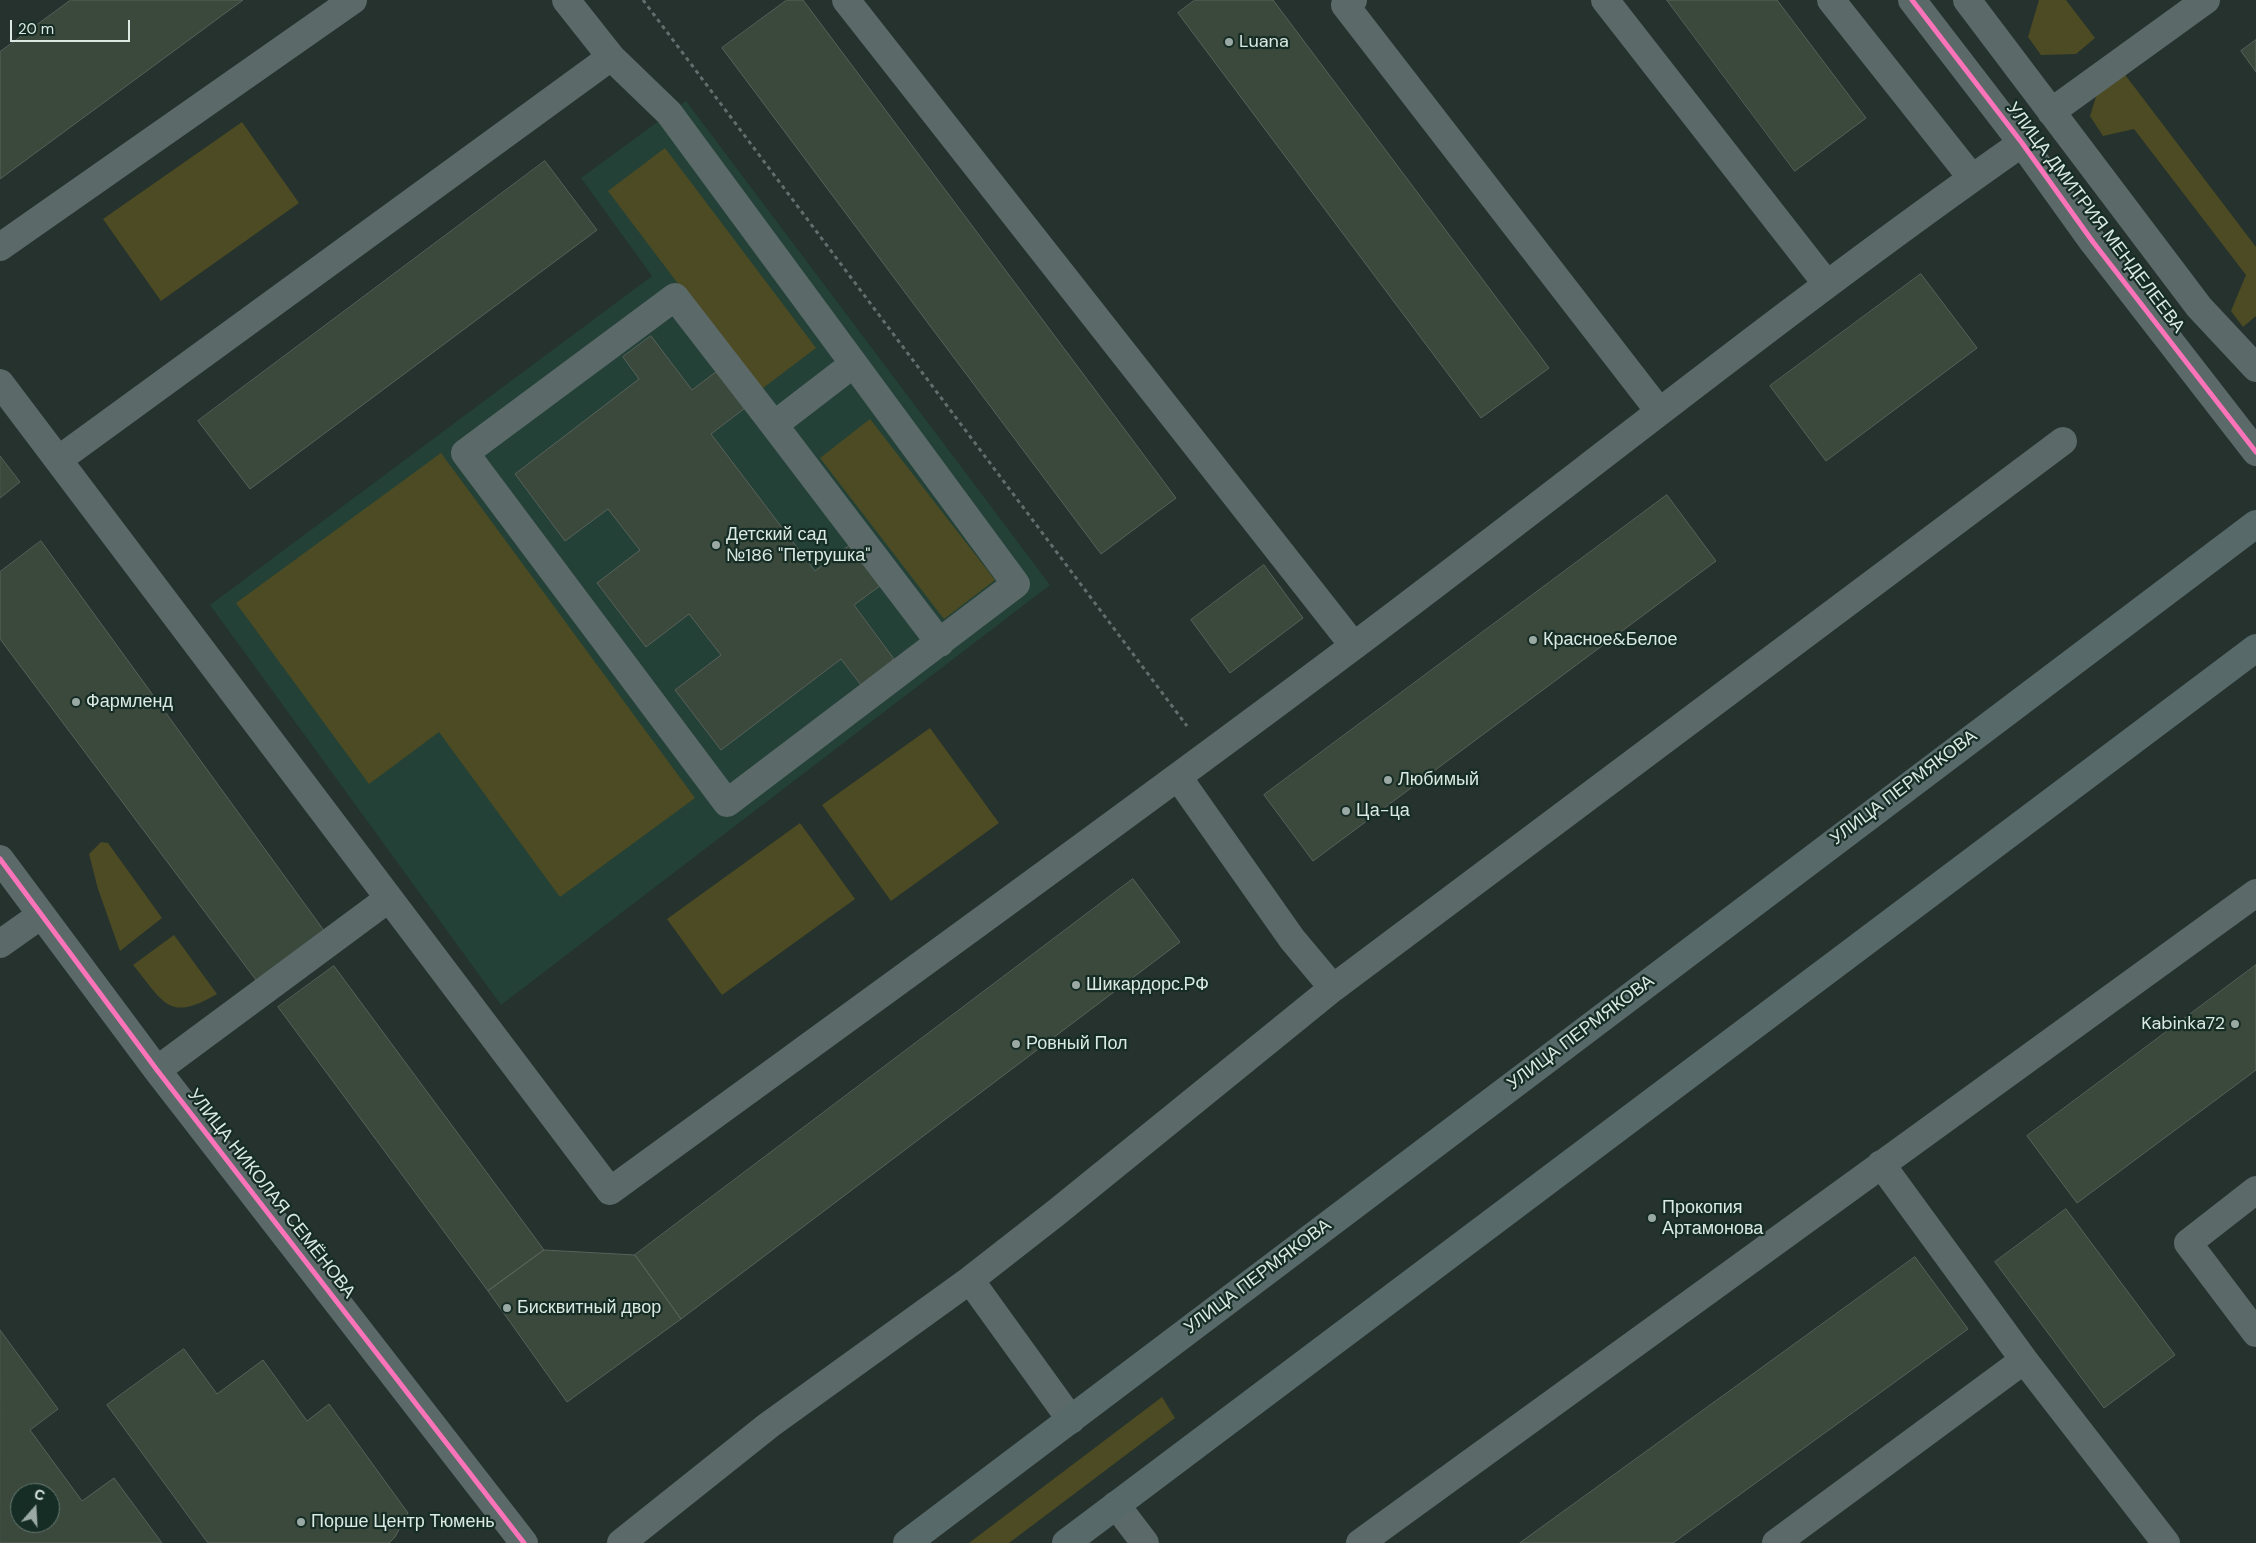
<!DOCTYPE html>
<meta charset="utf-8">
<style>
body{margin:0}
#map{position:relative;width:2256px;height:1543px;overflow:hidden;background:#25322e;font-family:"DM Sans",sans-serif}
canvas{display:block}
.north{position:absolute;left:10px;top:1483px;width:50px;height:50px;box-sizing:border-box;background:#162d25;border:1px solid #657871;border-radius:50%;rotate:19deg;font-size:14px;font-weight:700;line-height:20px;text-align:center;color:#dbe9e3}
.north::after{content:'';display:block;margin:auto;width:18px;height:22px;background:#9ba9a4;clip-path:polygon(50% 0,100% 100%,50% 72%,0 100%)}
.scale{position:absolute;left:10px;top:20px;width:120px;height:22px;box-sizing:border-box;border:2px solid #dbe9e3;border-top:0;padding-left:6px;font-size:15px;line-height:18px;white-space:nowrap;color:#dbe9e3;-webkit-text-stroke:4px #162d25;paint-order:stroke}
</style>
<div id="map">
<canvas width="2256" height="1543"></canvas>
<div class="north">С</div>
<div class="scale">20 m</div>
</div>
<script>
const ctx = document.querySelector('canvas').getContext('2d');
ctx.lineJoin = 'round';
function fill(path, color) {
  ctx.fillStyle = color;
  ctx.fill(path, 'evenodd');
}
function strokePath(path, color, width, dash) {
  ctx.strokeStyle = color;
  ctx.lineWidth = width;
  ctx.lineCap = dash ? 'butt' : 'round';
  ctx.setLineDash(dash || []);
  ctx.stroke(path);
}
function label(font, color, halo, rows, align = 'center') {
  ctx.font = font + ' "DM Sans",sans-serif';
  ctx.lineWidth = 4.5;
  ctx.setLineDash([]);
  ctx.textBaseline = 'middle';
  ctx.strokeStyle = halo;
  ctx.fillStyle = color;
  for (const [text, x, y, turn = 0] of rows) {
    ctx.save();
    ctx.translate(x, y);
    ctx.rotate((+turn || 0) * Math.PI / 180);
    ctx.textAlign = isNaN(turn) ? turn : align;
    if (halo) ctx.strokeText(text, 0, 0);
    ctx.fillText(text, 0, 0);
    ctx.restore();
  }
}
fill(new Path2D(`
 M686,101L1050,585L501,1005L210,605L652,276L581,178Z`), '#234137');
fill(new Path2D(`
 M2039,0H2066L2095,38L2076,54L2041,55L2028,37Z
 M2120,68L2256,247V316L2243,327L2231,311L2246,275L2134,129L2103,136L2090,116L2100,84Z
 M242,122L299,203L161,301L103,219Z
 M665,148L816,348L759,391L608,191Z
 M870,419L995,580L944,619L820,458Z
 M441,453L695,798L560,897L439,732L369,784L236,603Z
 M930,728L999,823L891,901L822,805Z
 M800,823L855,899L722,995L667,919Z
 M101,842L108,843L162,918L120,951L98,889L89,854Z
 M174,935L217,994C168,1023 164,1002 133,965Z
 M1162,1397L1175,1418L1009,1543H969Z`), '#4d4b23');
const building = new Path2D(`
 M71,0H243L0,179V52Z
 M787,0H803L1176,498L1101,554L722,48Z
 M1195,0H1273L1549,368L1481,418L1178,13Z
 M1667,0H1777L1866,118L1795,171Z
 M2256,40V72L2241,51Z
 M545,161L597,230L250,489L198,421Z
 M1921,274L1977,348L1826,461L1770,386Z
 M651,336L692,390L717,371L745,408L711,434L815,571L855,541L885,582L854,605L894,659L861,685L841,659L721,750L675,690L721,655L689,614L646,647L597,583L640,550L608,509L565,541L515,474L639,379L623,357Z
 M0,456L20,482L0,498Z
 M1667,495L1716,561L1313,861L1264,795Z
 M41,541L325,932L259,984L0,639V572Z
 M1264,565L1303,618L1230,673L1191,620Z
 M1133,879L1180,942L681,1319L635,1255Z
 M2256,965V1070L2077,1203L2027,1136Z
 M334,966L544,1250L488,1291L278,1007Z
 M2066,1209L2175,1355L2104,1408L1995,1262Z
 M544,1250L635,1255L681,1319L567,1402L488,1291Z
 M1915,1257L1968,1329L1673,1543H1520Z
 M0,1330L58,1409L30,1430L82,1501L114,1478L162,1543H0ZM20,1493H50V1523H20Z
 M184,1349L217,1394L263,1360L307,1421L329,1404L408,1513L395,1537L389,1543H208L107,1405Z`);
fill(building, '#3b493c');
strokePath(building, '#58615b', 1);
strokePath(new Path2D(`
 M643,0L1187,726`), '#626e6d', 3, [4, 4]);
strokePath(new Path2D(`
 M566,0L611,57
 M846,0L1354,646
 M1353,0L1345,5L1659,411
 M1605,0L1826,283
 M1831,0L1972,178
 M1912,0L2022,143L2093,242L2256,452
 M1967,0L2199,307L2256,368
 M2051,112L2206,0
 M0,247L353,0
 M0,383L610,1191C857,1011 1106,832 1351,648C1575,480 1792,304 2022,143
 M774,425L940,643
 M58,460L611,57L669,113L1016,584L727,803L465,453L675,297L774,425L852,365
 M1178,777L1292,939L1333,988
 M0,859L157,1070L524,1543
 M0,944L41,915
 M157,1070L388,899
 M1881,1164L2024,1360L2166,1543
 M2256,1190L2188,1243L2256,1333
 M970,1280L1071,1420
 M1116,1505L1145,1543
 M621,1543L769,1425L970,1280L1057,1212L1333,988L2063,441
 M1360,1543L2256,893
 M1776,1543L2024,1360`), '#5b6969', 28);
strokePath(new Path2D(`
 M907,1543L2256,524
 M1066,1543L2256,648`), '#586969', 28);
strokePath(new Path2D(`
 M1912,0L2022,143L2093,242L2256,452
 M0,859L157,1070L524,1543`), '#fb73b8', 5);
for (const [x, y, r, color] of [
 [1229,42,5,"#9ba9a4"],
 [716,545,5,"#9ba9a4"],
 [1533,640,5,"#9ba9a4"],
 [76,702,5,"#9ba9a4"],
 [1388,780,5,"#9ba9a4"],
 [1346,811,5,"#9ba9a4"],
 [1076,985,5,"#9ba9a4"],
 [2235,1024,5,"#9ba9a4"],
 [1016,1044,5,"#9ba9a4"],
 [1652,1218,5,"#9ba9a4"],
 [507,1308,5,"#9ba9a4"],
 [301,1522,5,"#9ba9a4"]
]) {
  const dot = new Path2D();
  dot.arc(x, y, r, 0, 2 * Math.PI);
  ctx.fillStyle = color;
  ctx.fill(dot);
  strokePath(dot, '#162d25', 2);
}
label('18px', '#dbe9e3', '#162d25', [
 ["Luana",1239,42],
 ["Детский сад",726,535],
 ["№186 \"Петрушка\"",726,556],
 ["Красное&Белое",1543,640],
 ["Фармленд",86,702],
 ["Любимый",1398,780],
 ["Ца-ца",1356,811],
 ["Шикардорс.РФ",1086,985],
 ["Kabinka72",2225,1024,"right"],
 ["Ровный Пол",1026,1044],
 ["Прокопия",1662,1208],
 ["Артамонова",1662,1229],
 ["Бисквитный двор",517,1308],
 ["Порше Центр Тюмень",311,1522]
], 'left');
label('18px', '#dbe9e3', '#162d25', [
 ["УЛИЦА ДМИТРИЯ МЕНДЕЛЕЕВА",2095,218,53],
 ["УЛИЦА ПЕРМЯКОВА",1904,788,-37],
 ["УЛИЦА ПЕРМЯКОВА",1581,1033,-37],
 ["УЛИЦА НИКОЛАЯ СЕМЁНОВА",271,1194,52],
 ["УЛИЦА ПЕРМЯКОВА",1258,1277,-37]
]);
</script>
